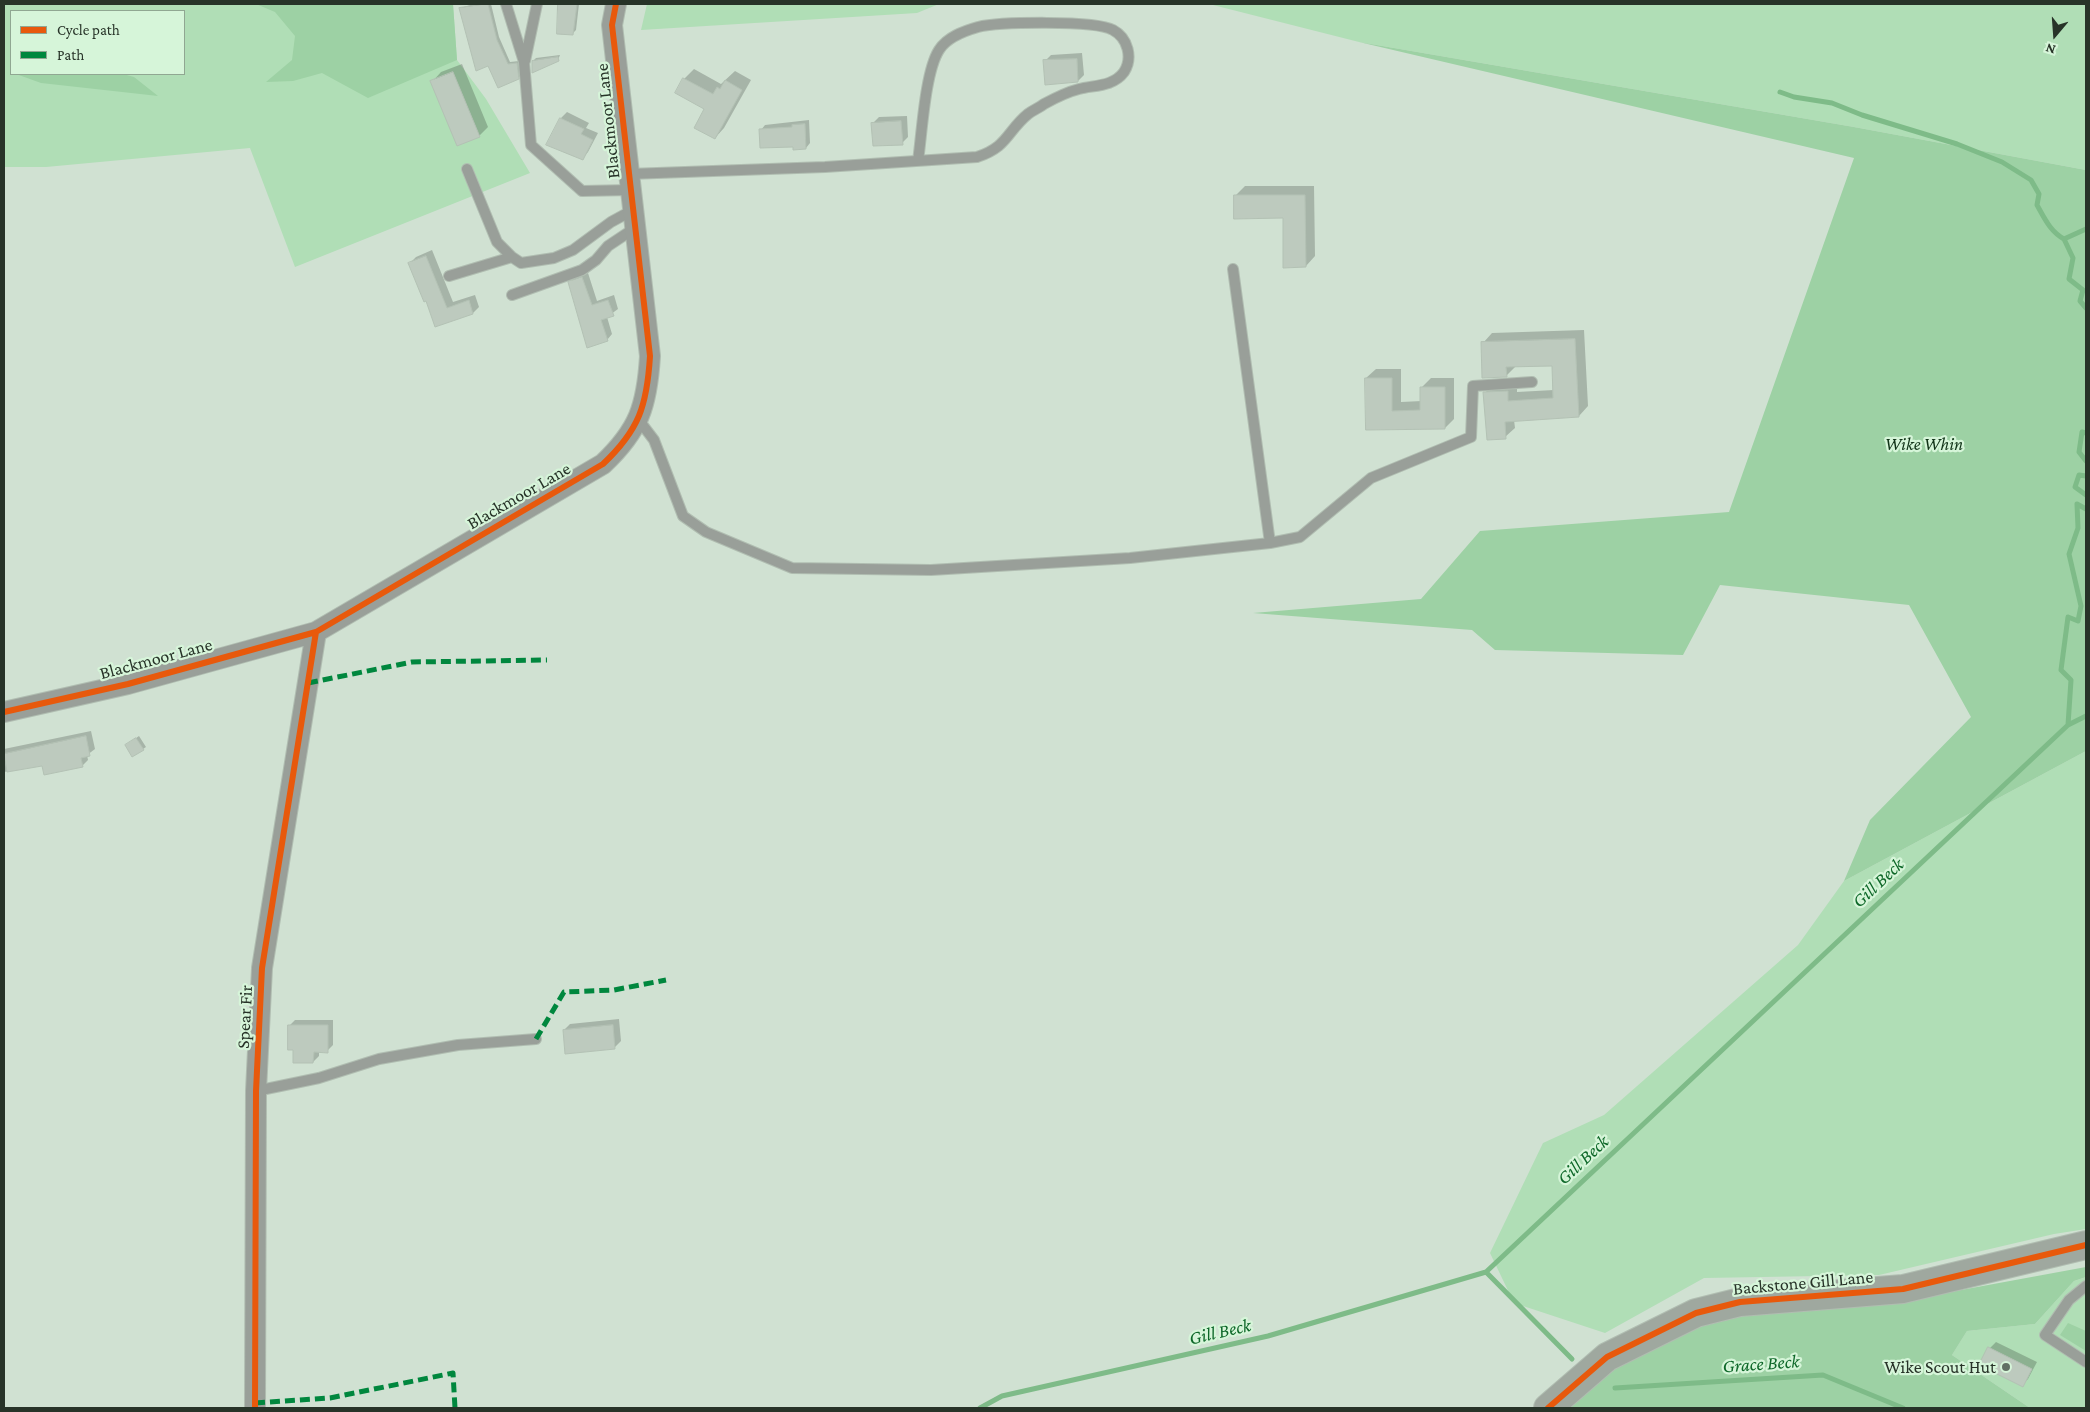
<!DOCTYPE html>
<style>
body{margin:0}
#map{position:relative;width:2090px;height:1412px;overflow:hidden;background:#d0e1d2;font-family:"Crimson Pro",serif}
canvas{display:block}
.frame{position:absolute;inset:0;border:5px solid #273328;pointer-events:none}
.legend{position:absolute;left:10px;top:10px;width:175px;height:65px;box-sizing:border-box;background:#d6f5d9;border:1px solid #90a792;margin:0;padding:6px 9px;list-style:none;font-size:15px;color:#273328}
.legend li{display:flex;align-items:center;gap:10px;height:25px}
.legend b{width:25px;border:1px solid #90a792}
.north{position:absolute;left:2030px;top:10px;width:50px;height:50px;-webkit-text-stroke:4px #d6f5d9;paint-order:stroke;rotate:198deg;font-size:14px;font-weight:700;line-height:20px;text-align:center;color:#273328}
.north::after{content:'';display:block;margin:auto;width:18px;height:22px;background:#273328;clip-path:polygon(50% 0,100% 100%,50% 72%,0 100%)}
</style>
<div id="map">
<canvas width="2090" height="1412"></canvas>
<div class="frame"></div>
<ul class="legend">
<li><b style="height:6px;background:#e8590c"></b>Cycle path</li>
<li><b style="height:6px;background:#00873e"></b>Path</li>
</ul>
<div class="north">N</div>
</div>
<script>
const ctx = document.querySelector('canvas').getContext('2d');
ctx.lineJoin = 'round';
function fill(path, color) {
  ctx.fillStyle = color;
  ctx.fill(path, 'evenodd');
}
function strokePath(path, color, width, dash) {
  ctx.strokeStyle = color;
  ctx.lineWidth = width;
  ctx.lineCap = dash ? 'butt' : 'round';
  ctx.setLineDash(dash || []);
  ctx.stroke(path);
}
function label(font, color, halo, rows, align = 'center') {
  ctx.font = font + ' "Crimson Pro",serif';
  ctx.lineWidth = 4.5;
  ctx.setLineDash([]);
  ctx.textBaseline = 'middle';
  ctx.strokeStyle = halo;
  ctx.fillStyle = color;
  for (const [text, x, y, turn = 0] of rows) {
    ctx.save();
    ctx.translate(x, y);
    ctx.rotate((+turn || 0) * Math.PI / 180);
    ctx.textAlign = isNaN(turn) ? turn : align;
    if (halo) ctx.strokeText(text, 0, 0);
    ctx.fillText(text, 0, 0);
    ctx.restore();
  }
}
fill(new Path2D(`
 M4,4H453L457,60L486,99L530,173L295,267L250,148L46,167H4ZM11,11H184V74H11Z
 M647,4H939L917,13L641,30Z
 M1209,4H2086V170L1854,127L1359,42Z
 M2086,751V1229L2054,1234L1879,1275L1704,1278L1605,1333L1514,1303L1490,1253L1543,1143L1604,1115L1798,945L1844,881Z
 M2086,1277V1408H2030L1952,1355L1967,1331L2035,1324L2074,1281Z`), '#b0deb6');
fill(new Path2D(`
 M256,4H453L457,60L368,98L322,73L293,81L266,82L292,60L295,36L275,12Z
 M1359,42L1854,127L2086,170V751L1844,881L1870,820L1971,717L1909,605L1720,585L1683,655L1495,650L1472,630L1253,613L1421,599L1480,531L1729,512L1854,158Z
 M16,74H123L134,77L158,96L41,83Z
 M2086,1267V1277L2074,1281L2035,1324L1967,1331L1952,1355L2030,1408H1569L1613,1364L1730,1308L1912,1299Z
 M2068,1323L2086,1331V1351L2060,1335Z`), '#9dd1a4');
fill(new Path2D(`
 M474,4H491L499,37L510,62L519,61L521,75L518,78L460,8Z
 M558,4H579L576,30L573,33L557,9Z
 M1082,53L1084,75L1078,81L1045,61L1051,55Z
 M560,55L558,60L533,61L536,58Z
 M462,64L488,127L479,136L432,82L441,72Z
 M694,69L721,84L735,71L751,80L724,128L715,138L706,109L677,93L684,79Z
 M567,112L589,123L586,128L598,133L588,152L582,159L561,118Z
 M907,116L908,137L902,143L873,123L879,117Z
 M809,120L810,143L806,148L794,146L761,130L765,125Z
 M1245,186H1314L1315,256L1306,266L1284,217L1235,196Z
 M432,250L453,302L475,295L479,307L473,313L436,325L427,299L410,263L416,257Z
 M588,273L597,301L614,295L618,309L607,317L612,334L607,340L570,283L575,277Z
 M1584,330L1588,406L1579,416L1514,420L1515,428L1505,437L1485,393L1494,383L1517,382V392L1554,390L1553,364L1516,366L1506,376L1483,343L1492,333Z
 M1376,369H1401V402L1422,401L1421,388L1431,378H1454V419L1445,428L1367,429L1366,378Z
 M91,731L95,749L87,755L88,760L82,766L43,765L4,772V749Z
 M139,736L146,747L143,749L126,745Z
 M619,1019L621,1041L615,1047L564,1030L570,1024Z
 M295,1020H333V1045L327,1051H319V1056L313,1062L294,1049L289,1026Z
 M1996,1342L2037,1362L2028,1379L2022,1385L1981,1365L1990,1348Z`), '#0003');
strokePath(new Path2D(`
 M1780,92L1794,97L1832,103L1862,115L1957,144L2002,162L2031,180L2039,194L2037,205C2045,219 2050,231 2064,239
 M2086,229L2064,239L2073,258L2069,279L2083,290L2080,301L2086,308
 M2086,433L2082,432L2079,452L2086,461
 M2086,476L2079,475L2075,487L2086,495
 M2068,725L2071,680L2061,670L2068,617L2078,621L2081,606L2069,554L2078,528L2077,504L2086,509
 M1486,1272L1572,1359
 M1615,1388L1823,1375L1903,1408
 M980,1408L1002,1396L1268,1336L1486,1272L2068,725L2086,716`), '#7ebb88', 5);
const building = new Path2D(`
 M488,4L497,40L508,64L517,63L519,79L498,88L488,66L476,71L459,8Z
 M558,4H577L573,35L557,34Z
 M558,57L559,61L532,73V61Z
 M1077,59L1078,82L1045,85L1043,60Z
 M453,72L480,137L457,146L430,81Z
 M683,78L713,94L717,87L720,89L725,80L742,90L715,139L694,128L704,109L675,93Z
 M560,118L584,129L581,134L593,140L583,160L546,145Z
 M901,121L903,145L873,146L871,123Z
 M805,124L806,149L793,150V147L760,148L759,129L792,127V125Z
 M1234,195H1305L1306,267L1283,268V218L1234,219Z
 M426,256L447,308L469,300L473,314L435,327L426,301L424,302L408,263Z
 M582,277L592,305L608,300L614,316L601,320L608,341L587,348L568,282Z
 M1575,339L1579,417L1505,422L1506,439L1487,440L1483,392L1508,391V401L1553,398L1552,366L1506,367L1507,377L1482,378L1481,342Z
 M1365,378H1392V411L1420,410V387H1445V429L1366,430Z
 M86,736L90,756L81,758L83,767L44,775L42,766L7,772L4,754Z
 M136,738L144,750L132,757L125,745Z
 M288,1025H328V1053L314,1052L313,1063H293V1050H288Z
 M613,1025L615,1049L565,1054L563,1030Z
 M1988,1347L2032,1369L2023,1387L1979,1365Z`);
fill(building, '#bdcabe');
strokePath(building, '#b3c1b4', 1);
const lane = new Path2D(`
 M506,4L524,62L531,145L582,191L631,190
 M525,61L537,4
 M467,169L497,242L512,257L521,263L554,258L573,250L611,222L633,210
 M629,174L825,167L977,157C1008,147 1007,131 1028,114C1033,110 1039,108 1044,104C1055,98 1067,92 1079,89C1094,85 1113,87 1124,72C1133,58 1128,38 1113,30C1095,20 999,22 978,27C964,31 947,37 939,50C925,72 922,133 918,161
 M449,276L512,257
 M512,295L582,270L596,260L608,246L635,228
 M638,419L654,440L683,516L706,532L792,568L931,570L1130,558L1270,543L1233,269
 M1270,543L1300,537L1371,478L1471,437L1473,386L1532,382
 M256,1091L319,1078L379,1059L458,1045L536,1039
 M2086,1286L2069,1300L2045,1335L2086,1362`);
const street = new Path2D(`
 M4,712L128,684L316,632L603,464C639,430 647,406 650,356L612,25L616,4
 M255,1408L256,1091L262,968L316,632`);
const secondary = new Path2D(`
 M1548,1408L1607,1357L1696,1313L1740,1302L1903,1289L2086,1245`);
strokePath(lane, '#b0bdb1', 12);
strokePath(street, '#b0bdb1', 22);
strokePath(secondary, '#b0bdb1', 30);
strokePath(lane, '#999f99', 10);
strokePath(street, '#999f99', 20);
strokePath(secondary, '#9fa89f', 28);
strokePath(new Path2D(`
 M308,683L412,662L547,660
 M536,1039L564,992L614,990L666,980
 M255,1403L330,1398L453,1373L455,1408`), '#00873e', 5, [10, 5]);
strokePath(new Path2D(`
 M4,712L128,684L316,632L603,464C639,430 647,406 650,356L612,25L616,4
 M255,1408L256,1091L262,968L316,632
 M1548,1408L1607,1357L1696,1313L1740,1302L1903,1289L2086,1245`), '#e8590c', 6);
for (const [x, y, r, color] of [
 [2006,1367,5,"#627064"]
]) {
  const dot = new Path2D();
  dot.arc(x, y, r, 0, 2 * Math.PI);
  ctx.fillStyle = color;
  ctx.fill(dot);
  strokePath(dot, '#d6f5d9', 2);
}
label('18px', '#273328', '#d6f5d9', [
 ["Blackmoor Lane",608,121,-96],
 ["Blackmoor Lane",519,496,-30],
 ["Blackmoor Lane",156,659,-15],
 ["Spear Fir",245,1017,-87],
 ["Backstone Gill Lane",1803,1283,-5]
]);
label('italic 18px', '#113318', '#d6f5d9', [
 ["Wike Whin",1924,444]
]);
label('18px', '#273328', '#d6f5d9', [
 ["Wike Scout Hut",1996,1367]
], 'right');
label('italic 19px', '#0d6728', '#d6f5d9', [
 ["Gill Beck",1878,883,-43],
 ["Gill Beck",1583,1160,-43],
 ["Gill Beck",1220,1332,-13],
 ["Grace Beck",1761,1364,-4]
]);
</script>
